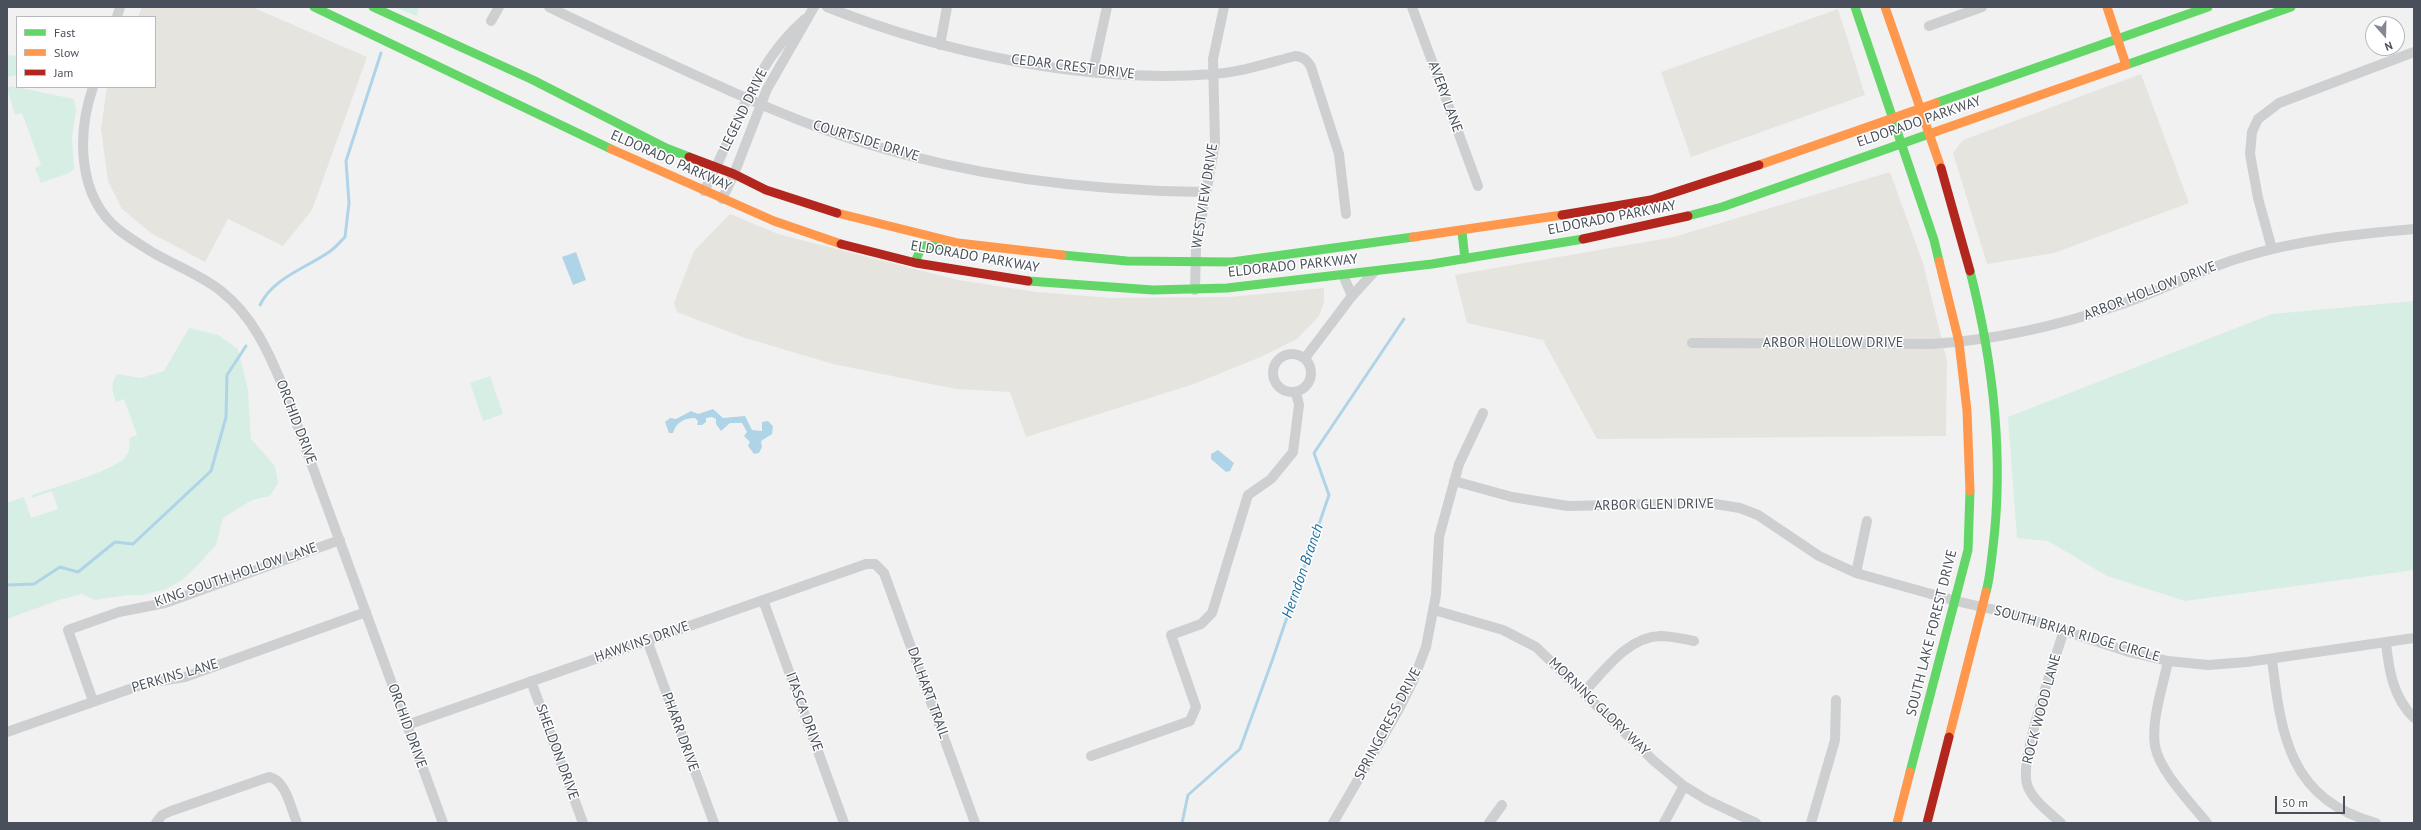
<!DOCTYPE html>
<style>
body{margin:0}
#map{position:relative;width:2421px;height:830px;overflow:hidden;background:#f1f1f1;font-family:"PT Sans",sans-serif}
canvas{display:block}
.frame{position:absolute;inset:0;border:8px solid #49505b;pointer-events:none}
.legend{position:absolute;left:16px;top:16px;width:140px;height:72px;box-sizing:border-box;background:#fff;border:1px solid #b6b9bd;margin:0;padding:5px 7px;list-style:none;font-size:12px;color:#49505b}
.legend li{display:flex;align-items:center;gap:8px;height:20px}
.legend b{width:20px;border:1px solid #b6b9bd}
.north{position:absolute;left:2365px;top:16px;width:40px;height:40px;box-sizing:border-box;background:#fff;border:1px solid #b6b9bd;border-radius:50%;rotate:160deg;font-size:11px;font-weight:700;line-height:16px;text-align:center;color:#49505b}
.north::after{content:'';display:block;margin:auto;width:14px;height:18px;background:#848890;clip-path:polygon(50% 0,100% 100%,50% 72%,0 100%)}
.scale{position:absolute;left:2275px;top:796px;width:70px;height:18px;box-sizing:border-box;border:2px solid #49505b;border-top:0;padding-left:5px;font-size:12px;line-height:14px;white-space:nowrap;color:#49505b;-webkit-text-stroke:3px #fff;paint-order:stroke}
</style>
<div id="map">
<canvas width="2421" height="830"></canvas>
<div class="frame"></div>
<ul class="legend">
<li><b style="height:5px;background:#63d668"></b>Fast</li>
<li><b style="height:5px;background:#ff974d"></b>Slow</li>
<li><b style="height:5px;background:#b3261e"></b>Jam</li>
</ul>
<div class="north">N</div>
<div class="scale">50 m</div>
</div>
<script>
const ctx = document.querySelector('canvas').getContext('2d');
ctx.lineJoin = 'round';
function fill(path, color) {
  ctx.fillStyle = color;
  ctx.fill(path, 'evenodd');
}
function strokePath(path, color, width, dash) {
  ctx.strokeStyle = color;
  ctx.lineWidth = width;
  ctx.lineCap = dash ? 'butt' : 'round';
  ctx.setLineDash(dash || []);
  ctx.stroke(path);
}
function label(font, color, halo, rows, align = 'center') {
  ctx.font = font + ' "PT Sans",sans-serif';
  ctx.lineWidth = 3;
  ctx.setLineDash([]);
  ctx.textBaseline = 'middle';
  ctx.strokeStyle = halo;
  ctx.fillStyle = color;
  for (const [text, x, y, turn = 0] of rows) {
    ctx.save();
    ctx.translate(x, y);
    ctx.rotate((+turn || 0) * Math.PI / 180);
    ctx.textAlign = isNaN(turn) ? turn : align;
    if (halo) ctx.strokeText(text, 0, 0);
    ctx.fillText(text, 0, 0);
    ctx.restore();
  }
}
fill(new Path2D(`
 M142,7H252L367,57L312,210L283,246L228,219L205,262L151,233L122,209L108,181L101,129L107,87H155V17H138Z
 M1838,9L1865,95L1691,157L1661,72Z
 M2141,74L2189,203L2054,253L1987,264L1953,153L1963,140Z
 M1890,172L1923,263L1947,361L1946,436L1597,439L1543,340L1467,323L1455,275L1674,237Z
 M730,214L778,234L958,280L1037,292L1112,298L1230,297L1324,288V302L1319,316L1297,339L1263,356L1194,384L1026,437L1010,392L956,389L833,364L742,337L677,312L674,303L694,251Z`), '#e5e4df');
fill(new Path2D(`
 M395,7H418L417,16Z
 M7,55L17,56V75L7,77Z
 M11,86L74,99L76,110L72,138L74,169L69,173L41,183L35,168L41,165L22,113L15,115L7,88Z
 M2414,301V570L2185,601L2107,576L2048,541L2017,538L2008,417L2272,314Z
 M189,328L218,335L238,349L248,390L251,439L275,466L278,483L270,496L252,500L223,518L216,545L196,567L182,580L166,589L142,595H128L94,600L82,594L59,600L7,619V503L24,497L31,518L58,509L52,491L32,498V495C51,488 116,471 126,456C130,451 130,445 129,438L137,435L124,399L116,402C113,393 109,382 118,374L141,378L164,371Z
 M490,376L503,414L483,421L470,383Z`), '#d7eee4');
fill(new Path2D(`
 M576,252L586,280L573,285L562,257Z
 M713,409L723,418L745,416L752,430L762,431V422L768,421L773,426L772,434L761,441L762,447L759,453L754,454L748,446L750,442L744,436L747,432L742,423H730L721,431L716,424V419L712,417L706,418V422L702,425H697L698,421L695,418C685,418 676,422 673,433H669L665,422L670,418L676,419L691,411L698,414Z
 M1218,450L1234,463L1230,471L1226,472L1211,459V454Z`), '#afd4e8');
strokePath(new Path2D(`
 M260,305C273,278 306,268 329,252C335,248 340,242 345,237L349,203L346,161L381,53
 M7,585L34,584L60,567L78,572L115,542L133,544L211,471L226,417L227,375L246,346
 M1182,823L1188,795L1240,749L1272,661L1329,495L1314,453L1404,319`), '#afd4e8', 3);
strokePath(new Path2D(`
 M549,7C593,29 639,49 684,70C743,97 802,124 864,143C974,177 1090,191 1205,192
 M827,7C943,53 1088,84 1213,74C1242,72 1268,63 1295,56C1304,57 1307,60 1311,67L1339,154L1346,214
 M1412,7L1478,186
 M117,17L120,7
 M491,21L499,7
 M1929,26L1982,7
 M940,45L947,7
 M1093,71L1107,7
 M93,87C77,134 77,196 119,230C129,238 141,245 152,252C174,265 201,275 221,291C253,316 269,353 284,389L443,823
 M704,191C736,132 752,64 805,19
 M722,199L734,174L767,89L814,7
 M2272,249L2258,198L2250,154L2252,132L2258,119L2279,103L2414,52
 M1343,275L1352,296
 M1195,290L1196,249L1215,143L1213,59L1224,7
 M1692,343L1932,344C1997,340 2061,325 2122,304C2163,290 2202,269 2243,257C2298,240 2357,234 2414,229
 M1273 373a19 19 0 1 1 38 0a19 19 0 1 1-38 0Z
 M1305,358L1352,296L1374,272
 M1454,481L1512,497L1568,506L1709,503L1740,508L1758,515L1819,556L1856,573L1956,601L2017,615L2129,652L2168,661L2208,665L2247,662L2414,638
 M1856,573L1867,521
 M763,600L844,823
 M1434,610L1503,630L1536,647L1654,761L1684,786L1707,800L1756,823
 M647,640L714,823
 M2386,643C2389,671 2393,697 2414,718
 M2272,659C2281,736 2290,800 2376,823
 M2168,661C2163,687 2151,719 2155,746C2160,772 2191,803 2207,823
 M531,681L583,823
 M1584,692C1605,670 1628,637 1660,636C1672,636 1683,639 1694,641
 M93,701L68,630L119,612L165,603L340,540
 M407,725L866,564H875L884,573L975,823
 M7,732L147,683L185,677L366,612
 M1091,756L1190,721L1196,707L1171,635L1201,624L1212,613L1248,495L1271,479L1293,452L1299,405L1296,393
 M156,823L162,815L171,811L269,777C286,780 291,809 297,823
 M1333,823L1399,709L1413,681L1426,647L1436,595L1439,537L1459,464L1483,413
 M1489,823L1502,805
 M1664,823L1684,786
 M1811,823L1835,740L1836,700
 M2061,823C2049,812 2031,799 2027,784C2019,759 2055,660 2064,630`), '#cdcfd1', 10);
strokePath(new Path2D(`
 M314,7L611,149
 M373,7L533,80L666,148L689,157
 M1855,7L1934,240L1939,261
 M2126,65L2291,7
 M1936,103L2208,7
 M1688,216L1722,207L1929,134
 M1462,232L1465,259
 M1062,255L1127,261L1232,262L1413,237
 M915,262L922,246L943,245
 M1970,271C1993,361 2004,455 1993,547C1991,562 1990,578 1986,592
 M1028,281L1153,290L1227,288L1432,264L1583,239
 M1910,772L1968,550L1970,491`), '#63d668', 9);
strokePath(new Path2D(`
 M1885,7L1941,168
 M2107,7L2126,65
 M1929,134L2126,65
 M611,149L774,221L841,244
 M1759,165L1936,103
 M837,213L958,243L1062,255
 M1413,237L1562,215
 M1939,261L1959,342L1967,411L1970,491
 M1949,737L1986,592
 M1897,823L1910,772`), '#ff974d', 9);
strokePath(new Path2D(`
 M689,157L734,174L766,190L837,213
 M1941,168L1970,271
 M1562,215L1651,200L1759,165
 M1583,239L1688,216
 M841,244L916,263L1028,281
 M1927,823L1949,737`), '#b3261e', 9);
label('14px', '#49505b', '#fff', [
 ["CEDAR CREST DRIVE",1073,67,7],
 ["AVERY LANE",1445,97,70],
 ["LEGEND DRIVE",744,110,-64],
 ["ELDORADO PARKWAY",1919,122,-19],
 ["COURTSIDE DRIVE",866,141,17],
 ["ELDORADO PARKWAY",671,161,24],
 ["WESTVIEW DRIVE",1205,196,-81],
 ["ELDORADO PARKWAY",1612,218,-11],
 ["ELDORADO PARKWAY",975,257,10],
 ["ELDORADO PARKWAY",1293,266,-6],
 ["ARBOR HOLLOW DRIVE",2150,291,-21],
 ["ARBOR HOLLOW DRIVE",1833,343],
 ["ORCHID DRIVE",296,422,69],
 ["ARBOR GLEN DRIVE",1654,505,-1],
 ["KING SOUTH HOLLOW LANE",236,575,-19],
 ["SOUTH LAKE FOREST DRIVE",1932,633,-76],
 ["SOUTH BRIAR RIDGE CIRCLE",2077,634,16],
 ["HAWKINS DRIVE",642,642,-19],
 ["PERKINS LANE",175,676,-16],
 ["DALHART TRAIL",928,693,70],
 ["MORNING GLORY WAY",1599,707,44],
 ["ROCK WOOD LANE",2042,709,-75],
 ["ITASCA DRIVE",804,712,70],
 ["SPRINGCRESS DRIVE",1388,724,-62],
 ["ORCHID DRIVE",407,726,70],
 ["PHARR DRIVE",680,732,70],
 ["SHELDON DRIVE",557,752,70]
]);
label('italic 15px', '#196d9e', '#fff', [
 ["Herndon Branch",1303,571,-71]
]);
</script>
